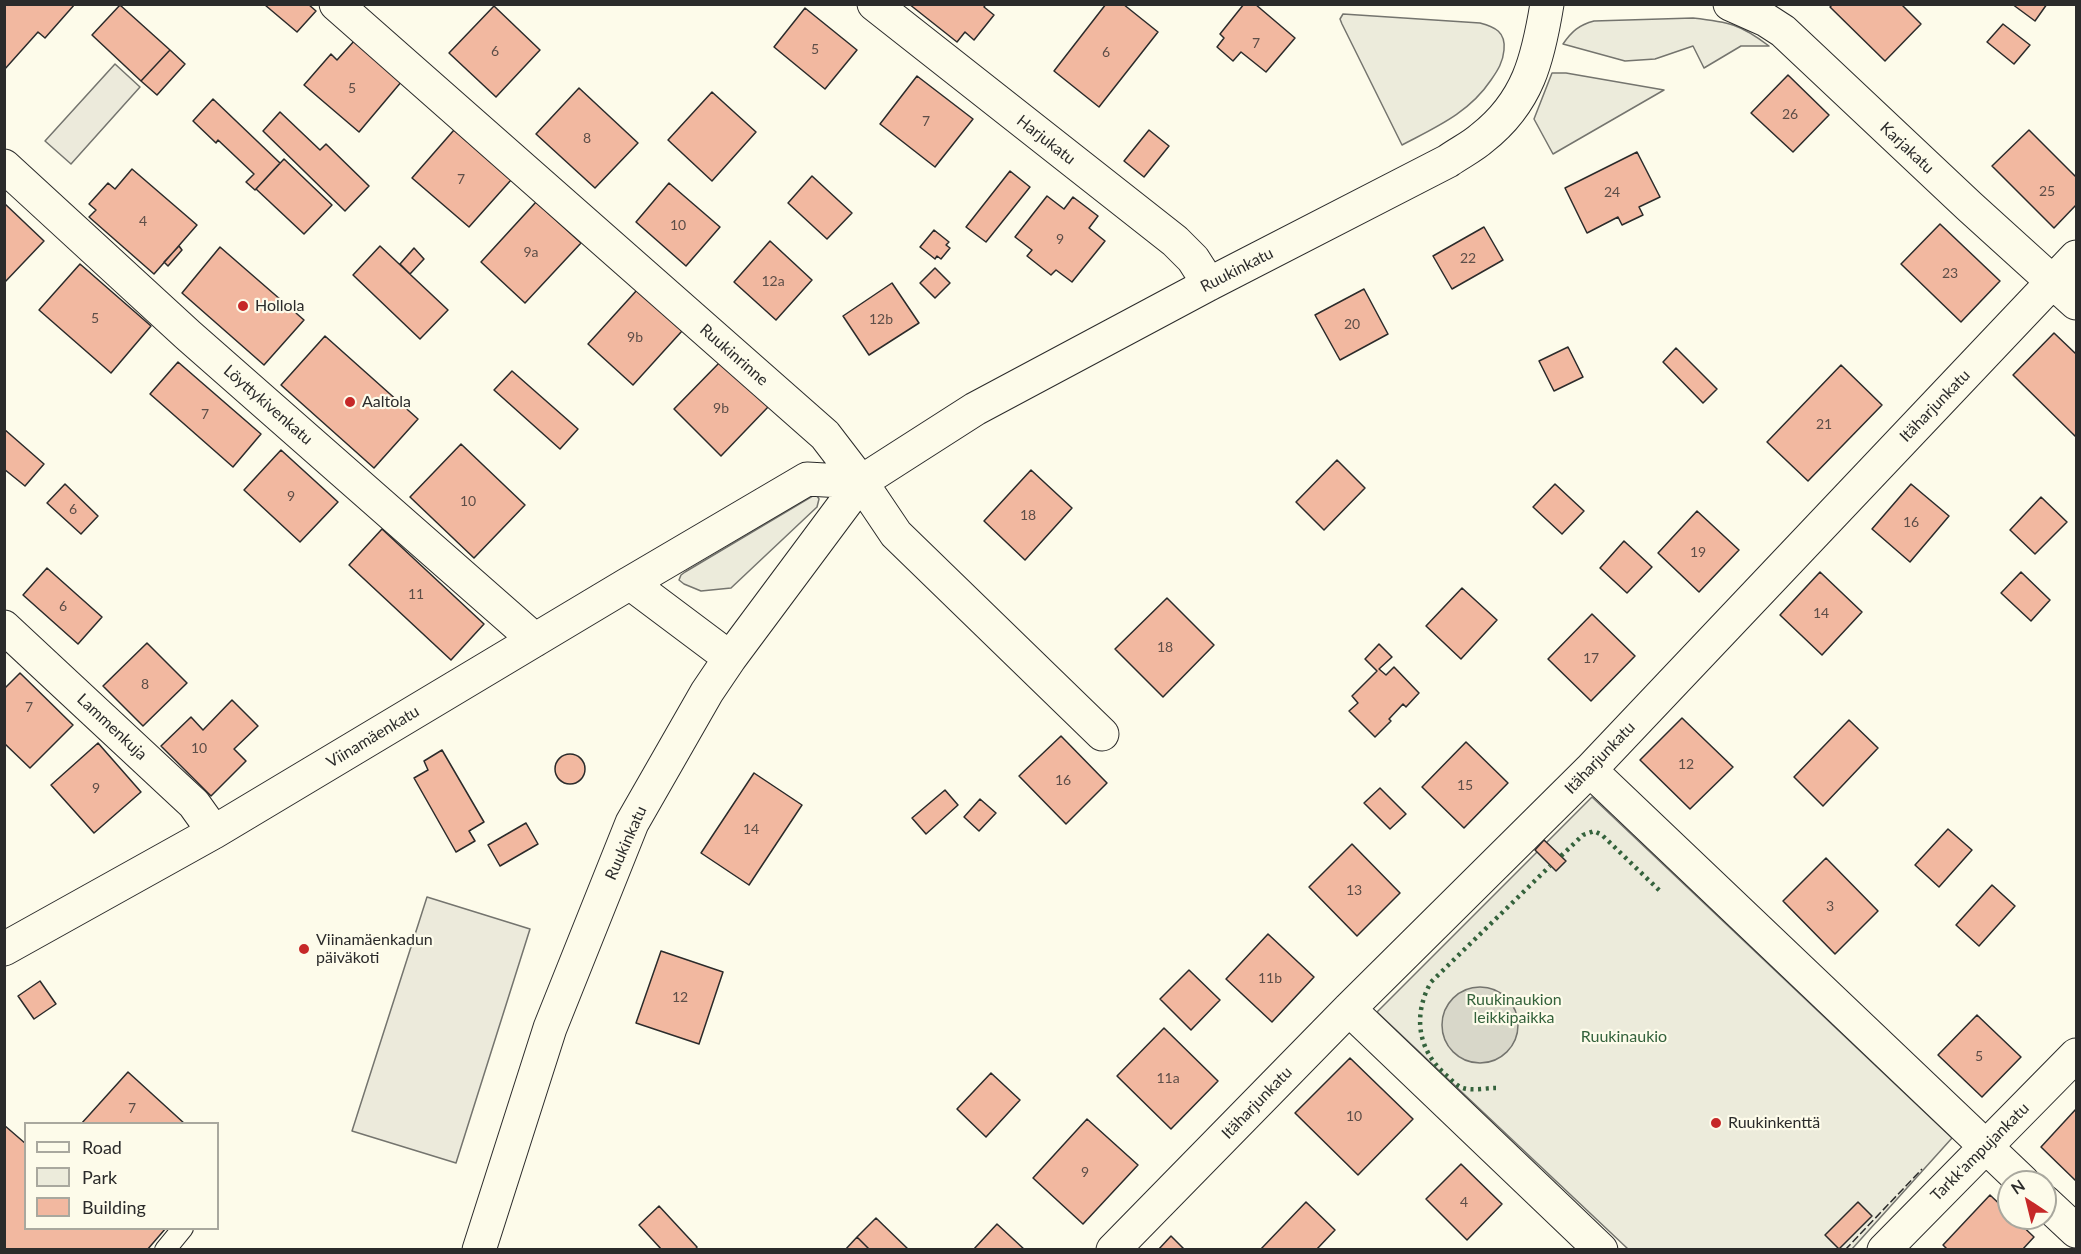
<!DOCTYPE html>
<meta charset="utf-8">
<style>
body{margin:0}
#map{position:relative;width:2081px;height:1254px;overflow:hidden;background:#fdfbea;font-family:Lato,sans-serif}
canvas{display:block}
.frame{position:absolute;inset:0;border:6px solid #2b2b2b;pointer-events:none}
.legend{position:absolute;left:24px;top:1122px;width:195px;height:108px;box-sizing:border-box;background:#fdfbea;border:2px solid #a9a89e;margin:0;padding:8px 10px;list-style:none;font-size:18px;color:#2b2b2b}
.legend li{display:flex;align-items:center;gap:12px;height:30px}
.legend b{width:30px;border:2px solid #a9a89e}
.north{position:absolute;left:1997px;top:1170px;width:60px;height:60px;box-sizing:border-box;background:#fdfbea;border:2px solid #a9a89e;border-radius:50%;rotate:325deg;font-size:16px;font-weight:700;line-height:24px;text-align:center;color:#2b2b2b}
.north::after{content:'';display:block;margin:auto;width:21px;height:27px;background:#c62828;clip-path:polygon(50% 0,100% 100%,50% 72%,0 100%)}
</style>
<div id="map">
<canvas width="2081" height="1254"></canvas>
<div class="frame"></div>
<ul class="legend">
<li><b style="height:8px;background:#fdfbea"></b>Road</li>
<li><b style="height:16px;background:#ecebdb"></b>Park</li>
<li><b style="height:16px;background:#f2b8a0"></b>Building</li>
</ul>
<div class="north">N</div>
</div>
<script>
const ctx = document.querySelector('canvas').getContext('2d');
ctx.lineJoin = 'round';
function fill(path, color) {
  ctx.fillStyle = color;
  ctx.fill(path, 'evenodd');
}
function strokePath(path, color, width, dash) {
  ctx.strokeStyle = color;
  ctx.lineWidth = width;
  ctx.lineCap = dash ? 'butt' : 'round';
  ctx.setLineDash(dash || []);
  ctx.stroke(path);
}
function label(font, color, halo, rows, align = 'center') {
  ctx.font = font + ' Lato,sans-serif';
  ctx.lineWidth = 4.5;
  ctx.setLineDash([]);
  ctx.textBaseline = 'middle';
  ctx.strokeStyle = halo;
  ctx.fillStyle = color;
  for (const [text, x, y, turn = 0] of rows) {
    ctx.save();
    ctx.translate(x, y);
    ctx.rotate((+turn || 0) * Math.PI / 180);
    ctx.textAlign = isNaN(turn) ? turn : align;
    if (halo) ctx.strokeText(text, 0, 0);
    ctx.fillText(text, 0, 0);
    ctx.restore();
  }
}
const green = new Path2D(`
 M1343,14L1480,23C1495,27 1506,32 1504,50C1503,62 1498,70 1491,80C1469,113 1436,127 1402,145L1342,24L1340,19Z
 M1693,18C1729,22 1740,24 1769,46H1741L1704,68L1693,46L1655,59L1625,61L1563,44C1572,31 1579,25 1594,21Z
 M1552,73H1566L1664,90L1553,154L1534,119Z
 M816,494L819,499L817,507L731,588L701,591L684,584L679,580L681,575L685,572Z
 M1592,797L1952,1138L1852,1249H1628L1377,1012Z`);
fill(green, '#ecebdb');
strokePath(green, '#74746e', 1.5);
const parking = new Path2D(`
 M115,64L140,87L71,164L45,141Z
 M427,897L530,929L456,1163L352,1131Z`);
fill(parking, '#eceadb');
strokePath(parking, '#74746e', 1.5);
const water = new Path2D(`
 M1442 1025a38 38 0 1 1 76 0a38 38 0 1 1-76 0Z`);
fill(water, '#d8d7c9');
strokePath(water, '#74746e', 1.5);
const building = new Path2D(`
 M4,4H75L45,38L38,32L4,70Z
 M308,4L316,11L297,32L265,5Z
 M909,4H986L984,7L994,15L974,40L965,32L957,42Z
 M1106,4H1123L1158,32L1099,107L1054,71Z
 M1244,4H1255L1295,38L1266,72L1241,52L1233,61L1217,47L1224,38L1220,34Z
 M1833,4H1901L1921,24L1885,61L1830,7Z
 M2012,4H2047L2035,21Z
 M120,5L170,50L141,81L92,35Z
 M494,6L540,50L496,97L449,53Z
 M805,8L857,50L825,89L774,47Z
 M2003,24L2030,45L2014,64L1987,42Z
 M355,40L402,81L359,132L304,85L331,54L337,60Z
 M170,50L185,64L157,95L141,81Z
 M1788,75L1829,115L1793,152L1751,113Z
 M917,76L973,119L935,167L880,124Z
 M579,88L638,143L595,188L536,134Z
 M712,92L756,132L712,181L668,140Z
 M213,99L280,163L255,190L246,182L254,174L218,140L216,143L193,121Z
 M280,112L320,150L326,144L369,186L345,211L263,131Z
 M454,130L511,180L469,227L412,178Z
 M1149,130L1169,146L1144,177L1124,161Z
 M2029,130L2076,177V205L2054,228L1992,166Z
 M1637,152L1660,197L1639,207L1643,215L1622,225L1618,217L1587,233L1565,188Z
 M284,159L332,205L304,234L256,189Z
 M132,169L197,225L154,274L89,217L96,210L89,204L108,183L115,189Z
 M1010,171L1030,187L986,242L966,227Z
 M812,176L852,213L827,239L788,203Z
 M669,183L720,227L686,266L636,222Z
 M1047,196L1064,209L1073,197L1098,216L1089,228L1105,241L1072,282L1056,270L1051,275L1027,256L1032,250L1015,237Z
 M536,202L581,243L525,303L481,262Z
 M4,203L44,241L4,283Z
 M1940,224L2000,281L1961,322L1901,264Z
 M1484,227L1503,260L1452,289L1433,256Z
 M934,230L949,242L946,245L950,248L941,259L937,256L935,259L920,247Z
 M770,241L812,280L776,320L734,282Z
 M179,246L182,250L168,266L164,262Z
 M380,246L448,310L420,339L353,275Z
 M220,247L304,320L264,365L182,293Z
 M414,248L424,259L410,274L400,264Z
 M80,264L151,326L111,373L39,310Z
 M935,268L950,283L935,298L920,283Z
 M892,283L919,323L869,355L843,316Z
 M1364,289L1388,334L1340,360L1315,315Z
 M637,290L682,331L633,385L588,344Z
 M2054,333L2076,354V437L2013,375Z
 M325,336L418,419L374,468L281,385Z
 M1568,347L1583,377L1554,391L1539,361Z
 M1676,348L1717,389L1703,403L1663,362Z
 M722,360L769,406L721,456L674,409Z
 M178,362L261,434L233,467L150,394Z
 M1841,365L1882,405L1808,481L1767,442Z
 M512,371L578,429L560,449L494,390Z
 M4,429L44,464L25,486L4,469Z
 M461,444L525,505L474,558L410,497Z
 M281,450L338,502L300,542L244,490Z
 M1337,460L1365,488L1324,530L1296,502Z
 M1031,470L1072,508L1025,560L984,521Z
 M65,484L98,516L81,534L47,503Z
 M1555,484L1584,511L1562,534L1533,507Z
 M1911,484L1949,516L1910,562L1872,529Z
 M2041,497L2067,522L2035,554L2010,530Z
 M1697,511L1739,550L1699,592L1658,553Z
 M382,529L484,624L451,660L349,565Z
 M1624,541L1652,567L1627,593L1600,568Z
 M47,568L102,617L78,644L23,595Z
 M1820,572L1862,612L1822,655L1780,615Z
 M2021,572L2050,600L2031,621L2001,593Z
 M1462,588L1497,620L1461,659L1426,626Z
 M1167,598L1214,645L1163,697L1115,649Z
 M1592,614L1635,656L1591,701L1548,659Z
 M147,643L187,683L143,726L103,686Z
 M1379,644L1392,657L1379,669L1386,675L1394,667L1419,693L1406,707L1403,704L1389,719L1391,721L1375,737L1349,711L1358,703L1352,696L1377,671L1365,659Z
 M20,673L73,725L30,768L4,743V689Z
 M232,700L258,726L234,749L246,761L211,796L161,746L191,717L203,730Z
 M1682,718L1733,767L1690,809L1640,760Z
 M1849,720L1878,748L1823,806L1794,777Z
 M1061,736L1107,783L1066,824L1019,776Z
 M1466,742L1508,783L1464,828L1422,787Z
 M98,743L141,792L94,833L51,785Z
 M442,750L484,822L469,831L475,841L456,852L414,778L428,770L424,761Z
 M555 769a15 15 0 1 1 30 0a15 15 0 1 1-30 0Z
 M754,773L802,805L749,885L701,853Z
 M1380,788L1406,814L1390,829L1364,803Z
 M945,790L958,805L926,834L912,818Z
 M980,799L996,813L979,831L964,817Z
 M526,823L538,844L500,866L488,845Z
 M1948,829L1972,850L1939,887L1915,865Z
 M1544,840L1566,861L1556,871L1535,850Z
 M1352,844L1400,893L1357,936L1309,887Z
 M1826,858L1878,911L1835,954L1783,901Z
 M1992,885L2015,906L1979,946L1956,925Z
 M1268,934L1314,977L1272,1022L1226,979Z
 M661,951L723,972L699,1044L636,1023Z
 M1189,970L1220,1000L1191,1030L1160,999Z
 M40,981L56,1004L34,1019L18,996Z
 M1977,1015L2021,1057L1982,1097L1938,1055Z
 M1164,1028L1218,1081L1171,1129L1117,1076Z
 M1350,1058L1413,1119L1358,1175L1295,1113Z
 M128,1072L151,1093L185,1124H81Z
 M991,1073L1020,1100L986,1137L957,1109Z
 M2076,1109V1181L2041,1147Z
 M1087,1119L1138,1165L1083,1224L1033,1178Z
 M4,1125L26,1144V1228H166L147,1250H4Z
 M1461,1164L1502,1204L1467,1240L1426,1199Z
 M1990,1195L2009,1213V1218H2014L2034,1237L2022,1250H1948L1943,1245Z
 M1306,1202L1335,1230L1316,1250H1260Z
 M1858,1202L1872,1216L1839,1249L1825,1235Z
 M659,1206L697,1247L695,1250H662L639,1225Z
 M876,1218L909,1250H870L857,1237Z
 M997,1224L1025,1250H973Z
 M1171,1236L1185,1250H1158Z
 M857,1237L870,1250H845Z`);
fill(building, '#f2b8a0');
strokePath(building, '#2b2b2b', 1.5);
const lane = new Path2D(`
 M165,1250L183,1228`);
const street = new Path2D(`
 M336,4L825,435L861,482L896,534L1102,734
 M874,4L1175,241L1193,259L1209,284
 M1730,4L1766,20L1783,31L1969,206L2076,303
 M4,166L188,335L535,640
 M630,583L807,479L861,482
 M4,627L194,804L214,832
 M1590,770L2023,1182
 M4,949L214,832L630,583L730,658
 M1349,1009L1601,1250
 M2045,1202L2076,1231
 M479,1250L550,1028L632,823L707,692L730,658L861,482L975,409L1209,284L1448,161C1459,153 1472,147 1482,138C1528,102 1538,59 1547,4
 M1113,1250L1349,1009L1590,770L2076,257
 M1884,1250L2076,1055`);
strokePath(lane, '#2b2b2b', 22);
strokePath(street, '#2b2b2b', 35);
strokePath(lane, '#fdfbea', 20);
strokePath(street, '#fdfbea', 33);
strokePath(new Path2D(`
 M1561,856L1583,835L1594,831L1602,835L1661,892
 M1496,1088C1486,1088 1473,1091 1463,1088C1456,1086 1450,1078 1445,1074C1417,1049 1413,1014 1431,982L1550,866`), '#34623c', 4.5, [3, 4.5]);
strokePath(new Path2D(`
 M1845,1250L1922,1169`), '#2b2b2b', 1.5, [8, 3]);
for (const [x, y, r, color] of [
 [243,306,6,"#c62828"],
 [350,402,6,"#c62828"],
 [304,949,6,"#c62828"],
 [1716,1123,6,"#c62828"]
]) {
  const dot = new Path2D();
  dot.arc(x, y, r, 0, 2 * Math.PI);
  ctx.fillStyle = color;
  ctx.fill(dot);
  strokePath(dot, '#fdfbea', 2);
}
label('14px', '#5d4e48', null, [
 ["7",1256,43],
 ["5",815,49],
 ["6",495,51],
 ["6",1106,52],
 ["5",352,88],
 ["26",1790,114],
 ["7",926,121],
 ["8",587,138],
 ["7",461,179],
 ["25",2047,191],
 ["24",1612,192],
 ["4",143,221],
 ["10",678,225],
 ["9",1060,239],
 ["9a",531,252],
 ["22",1468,258],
 ["23",1950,273],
 ["12a",773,281],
 ["5",95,318],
 ["12b",881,319],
 ["20",1352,324],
 ["9b",635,337],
 ["9b",721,408],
 ["7",205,414],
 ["21",1824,424],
 ["9",291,496],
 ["10",468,501],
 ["6",73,509],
 ["18",1028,515],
 ["16",1911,522],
 ["19",1698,552],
 ["11",416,594],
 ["6",63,606],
 ["14",1821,613],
 ["18",1165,647],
 ["17",1591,658],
 ["8",145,684],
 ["7",29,707],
 ["10",199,748],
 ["12",1686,764],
 ["16",1063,780],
 ["15",1465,785],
 ["9",96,788],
 ["14",751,829],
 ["13",1354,890],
 ["3",1830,906],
 ["11b",1270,978],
 ["12",680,997],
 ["5",1979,1056],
 ["11a",1168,1078],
 ["7",132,1108],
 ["10",1354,1116],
 ["9",1085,1172],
 ["4",1464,1202]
]);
label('16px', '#2b2b2b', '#fdfbea', [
 ["Harjukatu",1046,140,38],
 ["Karjakatu",1907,148,43],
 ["Ruukinkatu",1237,270,-27],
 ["Ruukinrinne",734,355,41],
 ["Löyttykivenkatu",268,405,41],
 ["Itäharjunkatu",1935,406,-46],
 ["Lammenkuja",112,727,43],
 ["Viinamäenkatu",373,737,-31],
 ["Itäharjunkatu",1600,758,-46],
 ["Ruukinkatu",626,843,-66],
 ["Itäharjunkatu",1257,1103,-46],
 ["Tarkk'ampujankatu",1980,1152,-45]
]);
label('16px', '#2b2b2b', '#fdfbea', [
 ["Hollola",255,306],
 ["Aaltola",362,402],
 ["Viinamäenkadun",316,940],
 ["päiväkoti",316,958],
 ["Ruukinkenttä",1728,1123]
], 'left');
label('16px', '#34623c', '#fdfbea', [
 ["Ruukinaukion",1514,1000],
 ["leikkipaikka",1514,1018],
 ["Ruukinaukio",1624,1037]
]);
</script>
